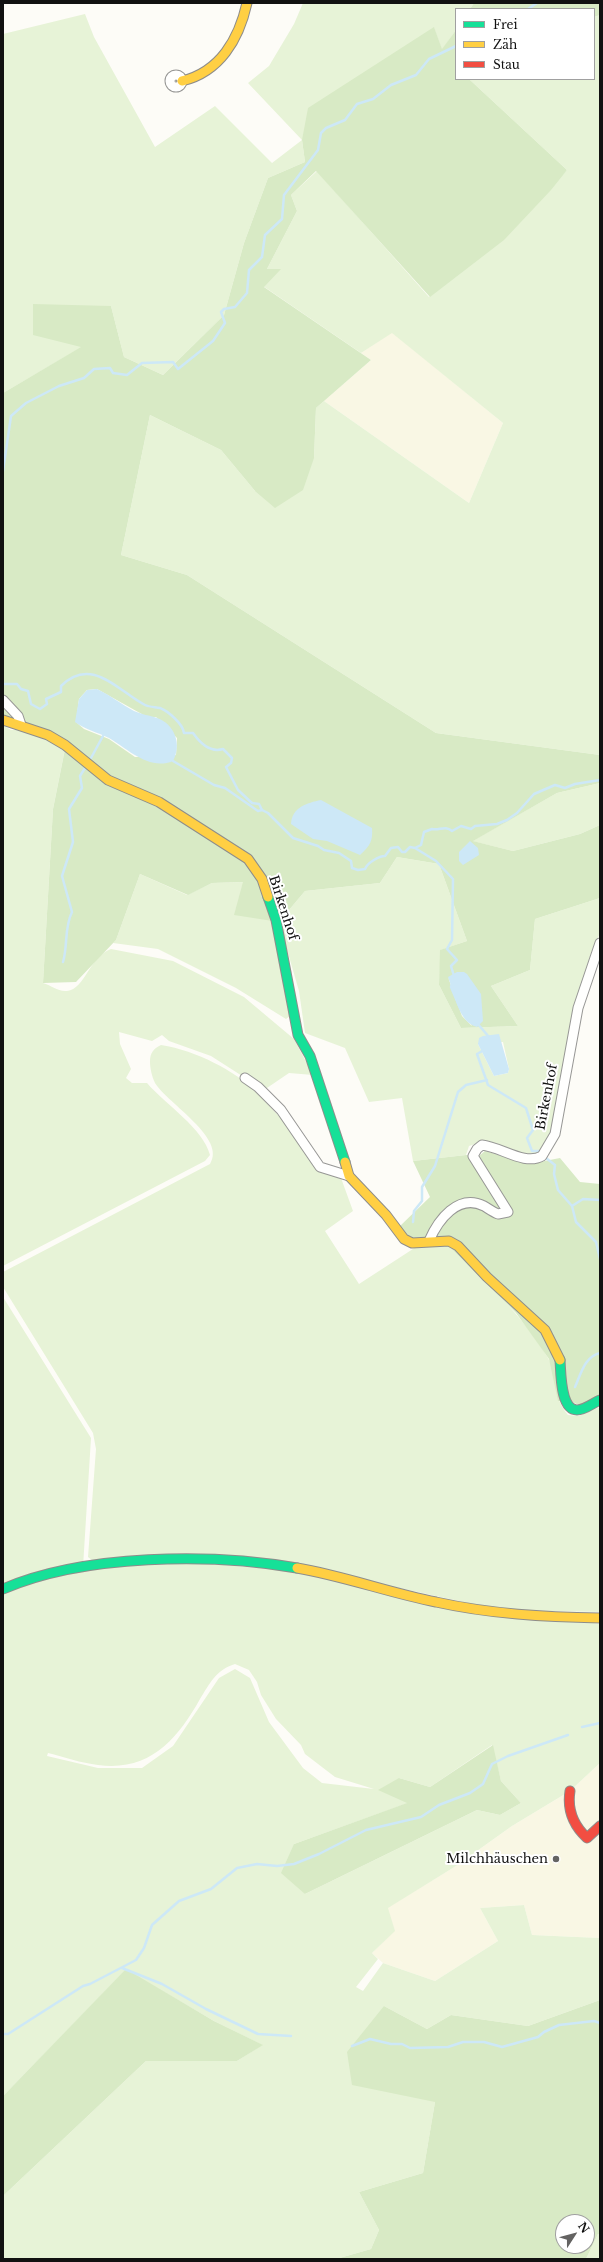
<!DOCTYPE html>
<meta charset="utf-8">
<style>
body{margin:0}
#map{position:relative;width:603px;height:2262px;overflow:hidden;background:#fdfcf7;font-family:"Libre Baskerville",serif}
canvas{display:block}
.frame{position:absolute;inset:0;border:4px solid #111;pointer-events:none}
.legend{position:absolute;left:455px;top:8px;width:140px;height:72px;box-sizing:border-box;background:#fff;border:1px solid #a0a0a0;margin:0;padding:5px 7px;list-style:none;font-size:12px;color:#111}
.legend li{display:flex;align-items:center;gap:8px;height:20px}
.legend b{width:20px;border:1px solid #a0a0a0}
.north{position:absolute;left:555px;top:2214px;width:40px;height:40px;box-sizing:border-box;background:#fff;border:1px solid #a0a0a0;border-radius:50%;rotate:54deg;font-size:11px;font-weight:700;line-height:16px;text-align:center;color:#111}
.north::after{content:'';display:block;margin:auto;width:14px;height:18px;background:#646362;clip-path:polygon(50% 0,100% 100%,50% 72%,0 100%)}
</style>
<div id="map">
<canvas width="603" height="2262"></canvas>
<div class="frame"></div>
<ul class="legend">
<li><b style="height:5px;background:#16e098"></b>Frei</li>
<li><b style="height:5px;background:#ffcf43"></b>Zäh</li>
<li><b style="height:5px;background:#f24e42"></b>Stau</li>
</ul>
<div class="north">N</div>
</div>
<script>
const ctx = document.querySelector('canvas').getContext('2d');
ctx.lineJoin = 'round';
function fill(path, color) {
  ctx.fillStyle = color;
  ctx.fill(path, 'evenodd');
}
function strokePath(path, color, width, dash) {
  ctx.strokeStyle = color;
  ctx.lineWidth = width;
  ctx.lineCap = dash ? 'butt' : 'round';
  ctx.setLineDash(dash || []);
  ctx.stroke(path);
}
function label(font, color, halo, rows, align = 'center') {
  ctx.font = font + ' "Libre Baskerville",serif';
  ctx.lineWidth = 4;
  ctx.setLineDash([]);
  ctx.textBaseline = 'middle';
  ctx.strokeStyle = halo;
  ctx.fillStyle = color;
  for (const [text, x, y, turn = 0] of rows) {
    ctx.save();
    ctx.translate(x, y);
    ctx.rotate((+turn || 0) * Math.PI / 180);
    ctx.textAlign = isNaN(turn) ? turn : align;
    if (halo) ctx.strokeText(text, 0, 0);
    ctx.fillText(text, 0, 0);
    ctx.restore();
  }
}
fill(new Path2D(`
 M392,332L503,423L469,503L324,401L371,360L361,353Z
 M600,1763V1938L532,1935L524,1905L480,1908L498,1941L435,1981L383,1963L372,1953L394,1931L387,1908L456,1866L512,1826L570,1791Z`), '#f9f7e4');
fill(new Path2D(`
 M303,3H474L470,9H456V30L442,50L434,28L302,140L305,162L268,178L244,243L224,315L163,375L124,357L111,306L82,347L3,393V34L85,14L94,37L155,147L215,106L272,163L302,140L248,83L269,66L294,24Z
 M600,15V755L436,733L187,575L121,555L150,415L221,450L255,491L314,458L316,408L324,401L469,503L503,423L392,333L361,353L263,286L280,269H267L297,211L291,195L317,171L429,297L567,170L469,79H594V17Z
 M3,725L11,730H26L65,749L53,809L43,983C51,985 58,992 67,991C85,989 89,957 111,949L173,961L244,997L294,1039L313,1075L289,1073L264,1090L211,1056L169,1041L162,1035L152,1041L119,1032L120,1044L131,1069L126,1078L132,1083H147C166,1105 203,1128 210,1155L205,1161L3,1266Z
 M600,783V825L580,834L513,851L472,841L557,793Z
 M397,857L439,864L467,941L441,950L439,985L461,1028L518,1026L491,986L530,970L535,919L600,898V933L591,953L575,1005L553,1129L536,1157L484,1141L469,1146L466,1155L413,1161L402,1098L369,1102L345,1048L305,1033L299,991L279,922L305,891L380,883ZM503,1042L509,1069L508,1073L494,1076L478,1044Z
 M140,874L187,895L212,883L244,882L272,921L290,1016L286,1019L236,988L158,949L113,943L116,940Z
 M161,1045C198,1051 232,1070 260,1093L259,1095L291,1129L318,1170L341,1178L353,1211L325,1231L359,1284L416,1247L449,1245C484,1281 523,1315 548,1358C559,1377 551,1395 568,1415L579,1416L600,1407V1612L500,1610L266,1559L93,1561L88,1557L96,1449L93,1433L3,1287V1272L210,1164C227,1138 168,1104 155,1083C152,1077 150,1068 150,1062C150,1053 153,1049 161,1045Z
 M3,1297L91,1438L83,1567L200,1563L293,1571L365,1588L600,1624V1763L570,1791L512,1826L456,1866L388,1908L395,1931L372,1953L378,1959L356,1987L363,1991L383,1963L435,1981L498,1941L480,1908L524,1905L532,1935L600,1938V2000L528,2026L451,2015L427,2029L384,2006L435,2102L423,2173L359,2192L379,2230L371,2249L336,2259H3V2196L146,2061H237L262,2045L214,2021L126,1970L3,2096ZM235,1664L249,1670L257,1682L261,1695L276,1719L301,1745L305,1754L335,1777L374,1789L322,1783L303,1768L269,1722L250,1678L235,1669L219,1678L173,1746L142,1768H98L47,1756L48,1753C64,1757 81,1763 98,1765C149,1772 177,1740 200,1699C210,1683 216,1670 235,1664ZM492,1745L501,1781L521,1803L500,1815L477,1810L305,1894L294,1844L408,1803L399,1778L430,1787Z
 M598,2234H600V2259H586Z`), '#e7f3d7');
fill(new Path2D(`
 M474,3H600V15L594,17V9H470Z
 M434,27L442,49L456,30V79H469L567,170L551,190L504,240L430,297L316,171L291,195L297,211L267,269H281L264,287L371,360L316,408L314,458L303,490L275,508L255,491L221,450L150,415L121,555L187,575L436,733L600,755V783L557,793L473,841L513,851L580,834L600,825V898L535,919L530,970L491,986L518,1026L461,1028L439,985L440,950L467,941L439,864L397,857L380,883L305,891L279,922L234,915L243,882L212,883L188,895L140,874L116,940L76,982L43,983L53,809L65,749L3,716V393L81,347L33,335V304L111,306L124,357L163,375L224,315L244,243L268,178L305,162L302,140L308,108ZM97,689L147,717H156L177,738L176,755L135,757L109,739L84,729L76,722L79,699L87,690ZM448,977L472,1026L462,1016Z
 M485,1151L529,1164L560,1158L580,1182L600,1184V1400L584,1408L571,1401H558L549,1359L516,1313L449,1246L416,1247L400,1226L430,1197L413,1161L466,1155L479,1156Z
 M493,1745L501,1781L521,1803L500,1815L477,1810L305,1894L281,1873L294,1844L407,1803L378,1790L399,1778L430,1787Z
 M126,1969L214,2021L263,2045L237,2061H146L3,2196V2096Z
 M600,2000V2234H598L586,2259H336L371,2249L379,2230L359,2192L423,2173L435,2102L352,2085L347,2052L384,2006L427,2029L451,2015L528,2026ZM563,2222H587V2246H563Z`), '#d8eac5');
fill(new Path2D(`
 M97,689C110,695 121,704 134,711C143,715 149,715 157,718C175,724 182,745 173,761C149,771 128,749 109,738C97,732 86,730 75,722L79,699L87,690Z
 M321,800L372,828C373,841 370,846 360,855L327,841L313,839L291,824C292,807 307,803 321,800Z
 M470,841L478,848L479,855L463,865L459,861V852Z
 M457,972H464L467,974L481,994L483,1021L477,1027C458,1022 455,994 448,977Z
 M499,1034L509,1069L508,1073L494,1076L478,1044L479,1038L483,1036Z`), '#cde8f7');
strokePath(new Path2D(`
 M528,9L537,3
 M3,471L11,416L26,403L59,386L84,378L94,369L110,368L113,373L127,375L142,363L173,362L178,369L213,341L225,323L221,312L224,309L235,307L247,293L249,270L262,257L265,235L282,219L284,195L318,150L321,133L326,128L345,120L357,104L373,99L391,85L416,75L429,59L456,46
 M3,684H17L21,689L28,691L31,704L40,709L47,704L46,699L61,692V686C92,655 119,692 145,705C149,707 155,707 160,708C168,711 183,724 184,733H193C200,743 210,753 223,749L232,758L231,763L226,767L238,790L252,803L259,804L262,810L268,813L293,838L318,846L324,850L339,853L351,861L352,868L358,870L365,869C367,863 379,856 385,856L391,848L398,847L402,852H405L410,847L415,848L421,845L424,832L432,829C439,831 445,825 452,831L461,826L471,829L475,826L497,824L507,820L517,813L534,794L555,785L565,788L575,784L600,780
 M91,758L103,736
 M173,761L214,785L225,788L258,811L262,810
 M415,848L436,861L453,879L452,940L447,949L457,960L451,966L454,976
 M63,962C68,945 64,928 72,912L62,876L73,842L69,809L82,788L80,776L85,768
 M452,983L451,987L460,1008
 M477,1023L489,1037
 M484,1050L477,1054L488,1085L526,1108L533,1130L527,1138L532,1151H539
 M546,1158L555,1165L554,1174L558,1190L572,1206L576,1222L596,1242L600,1259
 M572,1206L583,1199L600,1200
 M413,1222L414,1211L422,1201V1187L435,1166L458,1092L466,1085L487,1080
 M575,1387C581,1374 584,1357 600,1353
 M582,1727L600,1723
 M122,1968L162,1984L206,2009L258,2034L291,2036
 M3,2034H8L83,1986L90,1984L136,1960L144,1948L152,1925L179,1901L211,1889L237,1868L257,1864L277,1866L294,1864L319,1854L366,1830L421,1817L439,1805L470,1793L483,1784L492,1764L508,1756L568,1735
 M352,2046L370,2039L391,2044H402L410,2048L448,2047L463,2042H484L502,2047L538,2037L544,2032L559,2025L594,2021L600,2023`), '#cde8f7', 2.5);
const street = new Path2D(`
 M170 81a6 6 0 1 1 12 0a6 6 0 1 1-12 0Z
 M3,700L18,716L21,725
 M245,1078L258,1087L281,1110L320,1167L349,1176
 M429,1241C438,1220 458,1193 484,1206C489,1209 493,1212 498,1214L508,1212L473,1156L477,1149L482,1145C501,1147 525,1166 542,1156L555,1134L578,1008L600,943`);
const fast = new Path2D(`
 M268,897L276,920L298,1035L310,1056L345,1162
 M560,1360C561,1372 560,1410 577,1410C585,1410 593,1403 600,1400
 M3,1589C84,1554 211,1553 297,1568`);
const slow = new Path2D(`
 M182,81C220,72 239,39 247,3
 M3,720L48,735L65,745L108,780L159,802L248,859L262,879L268,897
 M345,1162L349,1176L386,1215L404,1239L412,1243L449,1241L458,1246L487,1277L545,1330L560,1360
 M297,1568C344,1576 390,1593 436,1602C490,1614 545,1617 600,1618`);
const jam = new Path2D(`
 M570,1791C567,1810 573,1825 587,1838L600,1826`);
strokePath(street, '#979795', 11);
strokePath(fast, '#8e8d8b', 11);
strokePath(slow, '#8e8d8b', 11);
strokePath(jam, '#8e8d8b', 11);
strokePath(street, '#fffffe', 9);
strokePath(fast, '#16e098', 9);
strokePath(slow, '#ffcf43', 9);
strokePath(jam, '#f24e42', 9);
for (const [x, y, r, color] of [
 [556,1859,4,"#646362"]
]) {
  const dot = new Path2D();
  dot.arc(x, y, r, 0, 2 * Math.PI);
  ctx.fillStyle = color;
  ctx.fill(dot);
  strokePath(dot, '#fff', 1.5);
}
label('13px', '#111', '#fff', [
 ["Birkenhof",283,908,72],
 ["Birkenhof",547,1097,-79]
]);
label('13px', '#111', '#fff', [
 ["Milchhäuschen",548,1859]
], 'right');
</script>
